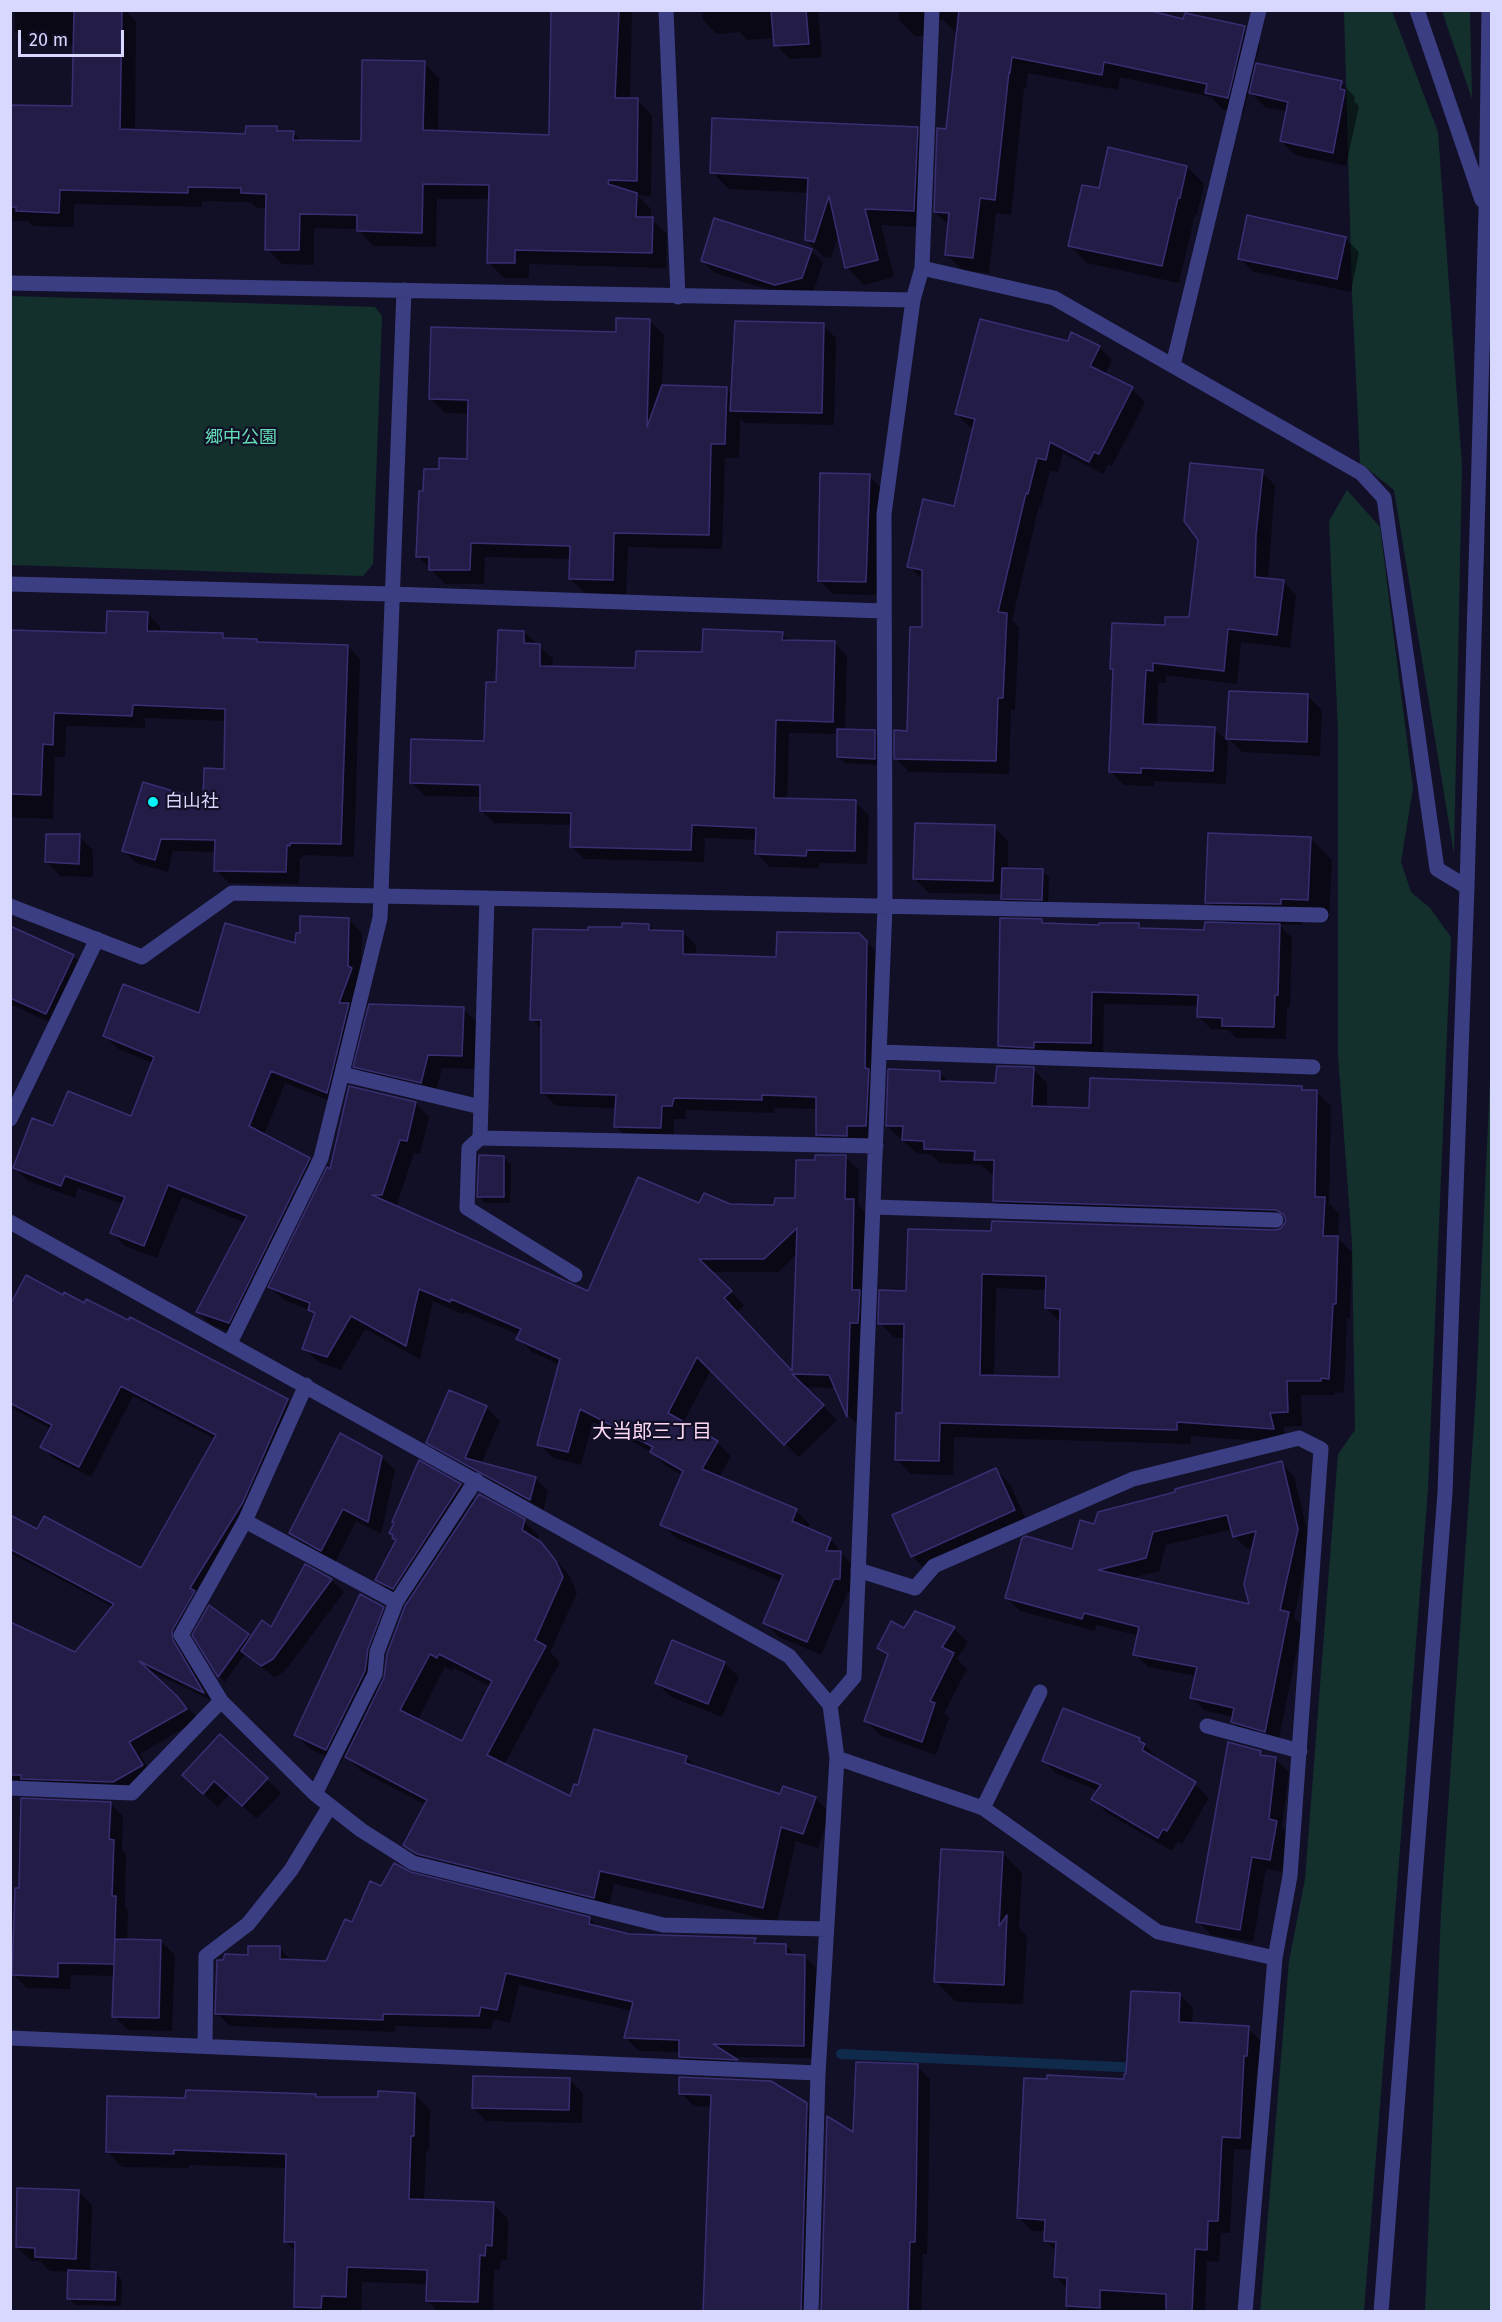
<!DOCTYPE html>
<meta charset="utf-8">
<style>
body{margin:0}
#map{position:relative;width:1502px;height:2322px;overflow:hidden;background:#121027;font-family:"Fira Sans",sans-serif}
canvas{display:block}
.frame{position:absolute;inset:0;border:12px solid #d8d7fe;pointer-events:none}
.scale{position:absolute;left:18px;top:30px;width:106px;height:27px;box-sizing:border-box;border:3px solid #d8d7fe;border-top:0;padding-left:8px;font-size:18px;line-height:21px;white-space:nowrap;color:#d8d7fe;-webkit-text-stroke:4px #121027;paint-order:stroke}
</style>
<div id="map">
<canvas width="1502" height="2322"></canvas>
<div class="frame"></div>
<div class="scale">20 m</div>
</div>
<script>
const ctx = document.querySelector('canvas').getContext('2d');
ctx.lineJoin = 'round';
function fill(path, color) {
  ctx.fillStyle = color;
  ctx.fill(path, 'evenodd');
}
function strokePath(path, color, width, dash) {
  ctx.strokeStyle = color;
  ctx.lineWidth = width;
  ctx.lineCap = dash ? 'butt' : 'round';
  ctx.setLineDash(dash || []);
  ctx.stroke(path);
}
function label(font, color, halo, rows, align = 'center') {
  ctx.font = font + ' "Fira Sans","Noto Sans JP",sans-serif';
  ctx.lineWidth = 4.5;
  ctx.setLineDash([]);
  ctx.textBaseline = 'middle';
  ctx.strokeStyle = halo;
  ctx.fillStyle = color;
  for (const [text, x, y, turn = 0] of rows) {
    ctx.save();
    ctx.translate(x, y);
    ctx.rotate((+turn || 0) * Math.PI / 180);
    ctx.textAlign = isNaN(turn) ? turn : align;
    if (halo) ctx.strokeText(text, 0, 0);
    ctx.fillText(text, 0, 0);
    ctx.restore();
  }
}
fill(new Path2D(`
 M1344,11H1392L1438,132L1462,466L1454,854L1394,490L1360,463L1352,294Z
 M1442,11H1470L1472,99Z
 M11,296L375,307L382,316L373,564L363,576L11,565Z
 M1347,490L1380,527L1413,788L1401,862L1411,892L1430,908L1451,937L1428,1489L1364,2311L1260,2312L1289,1961L1305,1879L1338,1454L1355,1430L1352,1244L1338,1055V733L1329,521Z
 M1491,1056V2311H1425L1441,1911L1476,1393Z`), '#13302d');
fill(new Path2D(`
 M15,10H125L136,22L135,131L247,135L276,128L281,133H293L302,141L362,143L424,63L439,78L438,132L551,137L553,10H632L630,100H637L652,115L651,196L637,195L651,209V219L667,234L666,268L529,264V278H504L489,263L490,199H437L436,247L373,246L358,229L314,228V265L282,264L267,249L268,208H257L251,202L202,201V207L74,204V227L32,226L28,221H10V106L74,108L75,46L30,45L15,30Z
 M702,10H818L822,57L790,59L776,45L775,38L747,40L740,32L717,34L703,20Z
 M899,10H1054L1184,20L1244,28L1260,44L1255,64L1341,83L1355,97L1354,101L1359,106L1346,166L1295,155L1281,141L1288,112L1265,107L1249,91L1243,114L1222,109L1211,97L1120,77L1118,90L1028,73L1026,88H1024L1011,215L996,213L989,273L963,271L947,255L949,225L935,212L958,35L943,19L939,21L937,36H915L899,20Z
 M917,129L934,146L931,228L881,225L894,277L864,285L847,267L839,233L831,258L824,257L806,240L809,193L729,189L712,172Z
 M1187,167L1204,184L1197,215L1195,214L1179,283L1087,263L1070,246L1100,190Z
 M1345,238L1359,252L1351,292L1254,272L1239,258Z
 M811,250L823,262L814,290L788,296L715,273L702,261Z
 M649,320L664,335L662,387L726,388L733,395L823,325L836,338L834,425L745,423L740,419L739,458H725L722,549L628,547L626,594L585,593L570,579L571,559L485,557L484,584H445L418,556L425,493L441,471L469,460L470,414L445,413L431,399L618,333Z
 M1069,343L1099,347L1112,360L1105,375L1132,389L1145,402L1112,466L1108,464L1103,474L1063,453L1058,472L1050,471L1041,506H1039L1012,620L1019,627L1015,710H1011L1009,774L909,772L896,758L909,732L923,629V580L909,566L955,508L974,428L970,427L956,414Z
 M1262,472L1275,485L1268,580L1283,581L1296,595L1290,648L1241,642L1237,684L1166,675V683H1158L1157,726L1214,728L1228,742L1230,692L1308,696L1322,710L1320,756L1242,752L1228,738L1226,784L1154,781V786L1124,785L1110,771L1115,672L1111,668L1166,626L1190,618Z
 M869,476L882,489L878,595L833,594L820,581Z
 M147,613L160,626V633L222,635L227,640H256L260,644L348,646L360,659L354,857L303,855L302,858H300L299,884L229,883L216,870V852L173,851L168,872L136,863L123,850L205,802L225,771L227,721L145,718V728L66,726L65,757H55L53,819L10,817V631L108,634Z
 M524,632L553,659L552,668L637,669L782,634L790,641L834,642L847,656L845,731L874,732L881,738V765L845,763L838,757V734L789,733L787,800L855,802L869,815L867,864L819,863V868L770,867L757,854V840L705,838L704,862L584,859L571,846L572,825L494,823L481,810L482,797L425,796L412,783L486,742L498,684Z
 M994,827L1008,841V870L1042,871L1049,877L1048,906L1009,905L1002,898V894L929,893L915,879Z
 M79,836L93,850V877L60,876L46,861Z
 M1311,839L1332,860L1329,921L1302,919V925L1279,924L1292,938L1290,1007H1287L1286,1039L1236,1038L1228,1030L1211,1029L1199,1017V1006L1104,1004L1103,1055L1012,1058L1000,1046L1041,921L1045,925L1100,927L1138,925L1144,930L1206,932L1229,924L1207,902Z
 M348,919L362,933L361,979L340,1105L285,1083L264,1135L309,1159L322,1172L242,1336L211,1325L198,1312L245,1223L182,1197L157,1258L125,1246L112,1233L123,1204L78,1188L75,1198L28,1181L15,1168L54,1127L131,1118L153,1063L118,1049L105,1036L200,1015L297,945Z
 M648,925L655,931L683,932L696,946V956L778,958L859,934L880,956L879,1139L830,1148L817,1134L818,1109L774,1108V1113L686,1110L685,1119H674V1141L629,1140L616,1126V1108L556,1106L543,1093V1030L532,1019L589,932Z
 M10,927L73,956L87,969L60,1027L10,1004Z
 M463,1009L478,1023L476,1069L442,1068L435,1096L369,1080L355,1066Z
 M1033,1069L1047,1083V1108L1090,1109L1301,1088L1305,1091L1316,1092L1331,1106L1329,1204L1339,1213L1338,1238L1352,1252L1350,1318H1347L1344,1393L1335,1392V1395H1301L1302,1426L1283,1427L1287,1443L1191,1436V1444L954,1437L953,1475L911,1474L896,1459L903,1414L905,1338H894L880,1323L908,1293L993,1233L1276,1231L1285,1227L1286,1224L1009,1215L994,1201L995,1174H991L981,1165L940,1163L931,1154H918L887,1126L940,1073L949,1082L997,1084ZM996,1288L1047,1290L1046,1308L1061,1323L1060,1378L994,1376Z
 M416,1103L429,1117L420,1154L414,1153L396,1207L589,1293L700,1205L776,1207L796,1200L817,1162L845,1157L859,1170L858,1205L868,1215L861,1428L849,1416L836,1388L804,1387L837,1420L799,1457L711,1370L683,1423L717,1442L731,1456L719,1478L796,1511L810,1524L807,1530L830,1539L854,1567L853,1593L848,1592L821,1655L779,1637L765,1623L782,1582L676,1538L662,1524L683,1476L666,1466L652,1452L593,1422L581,1465L553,1458L539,1444L560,1365L532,1352L518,1338L519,1335L465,1312L464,1315L433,1301L420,1359L365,1329L341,1370L318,1362L304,1348L316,1316L309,1310L284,1300L270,1287L331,1171ZM797,1254L793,1374L737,1313L744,1305L711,1272H778Z
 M504,1158L511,1164L510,1203H485L479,1196Z
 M63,1297L287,1400L299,1412L183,1643L213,1701L148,1670L199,1719L140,1754L153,1777L125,1793L10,1785V1624L76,1654L113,1607L10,1553V1517L37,1531L142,1570L215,1439L133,1396L91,1477L53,1458L42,1446L51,1429L10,1407V1308Z
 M450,1392L487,1408L500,1421L481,1464L535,1478L548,1491L543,1512L441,1455L428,1442Z
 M381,1457L395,1470L381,1534L356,1521L335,1563L304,1546L291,1533Z
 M419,1463L461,1486L476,1501L524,1521L539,1536L537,1541L556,1559L570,1577L577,1593L550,1652L560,1662L504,1765L571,1798L579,1787L595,1731L687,1757L698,1769L781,1796L815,1798L830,1813L818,1848L796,1841L777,1922L614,1884L608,1912L420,1860L405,1845L426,1805L361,1771L345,1754L340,1763L310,1749L296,1735L383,1608L397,1622L381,1663L378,1692L385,1679L409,1603L391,1593L377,1580L397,1541L391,1533ZM445,1667L452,1671L454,1668L491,1687L462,1743L417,1721Z
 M1281,1463L1294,1476L1310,1542L1294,1618L1302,1626L1278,1743L1246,1735L1233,1722L1234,1717L1205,1711L1192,1698L1197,1676L1148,1667L1135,1654L1139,1636L1096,1625L1095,1631L1020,1611L1007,1598L1073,1551L1095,1526ZM1232,1529L1234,1536L1247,1549L1254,1547L1251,1606L1127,1579L1159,1571L1166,1545Z
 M996,1470L1010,1484L1028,1524L926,1570L912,1556Z
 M331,1580L344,1592L285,1671L274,1677L245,1654L225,1682L219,1676L194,1635H248L251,1639L272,1629Z
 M915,1613L954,1628L968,1642L957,1659L967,1669L944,1713L949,1718L936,1755L880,1735L866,1721L888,1657L879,1648L905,1629Z
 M673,1642L725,1663L739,1677L722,1717L671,1697L657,1683Z
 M220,1736L281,1793L257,1819L229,1794L218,1807L198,1789Z
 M1139,1739L1158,1759L1157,1761L1195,1784L1209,1798L1182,1844L1178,1842L1172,1851L1107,1813L1093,1799L1099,1791L1057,1774L1043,1760Z
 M1260,1752L1266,1757L1275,1759L1289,1772L1282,1827L1290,1835L1284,1872L1266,1869L1253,1942L1211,1935L1198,1921Z
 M110,1803L123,1816L122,1850L126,1854L125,1907L128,1911L127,1940L161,1941L175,1955L172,2031L128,2030L114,2016L115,1976L71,1975L70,1989L27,1988L14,1975L20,1890Z
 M1002,1853L1022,1873L1019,1928L1027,1936L1023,2004L956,2002L936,1982Z
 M410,1874L589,1918L599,1928L629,1935L755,1939L761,1945L786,1946L796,1956H804L817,1969V2058L730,2057L748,2072L694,2070L681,2057V2052L639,2051L626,2038L632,2011L519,1985L510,2023L494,2019L491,2029L395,2026V2032L230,2026L217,2013L250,1956L279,1948L292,1961L327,1962L382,1888Z
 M1180,1995L1193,2008L1192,2025L1248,2028L1261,2041L1260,2068H1257L1253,2150L1234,2149L1230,2233H1221L1219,2262L1207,2261L1205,2312H1068L1069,2290L1055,2276L1057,2252L1046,2241V2231H1032L1019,2218L1126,2081Z
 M917,2066L930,2079L928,2220L927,2254H923L921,2312H822L854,2135Z
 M681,2078L806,2105L820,2118L814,2312H703L712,2107L694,2106L681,2093Z
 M570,2080L583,2093L582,2123L486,2121L473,2107Z
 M414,2094L430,2110L429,2151H426L424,2201L493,2203L508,2219L507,2260H501L500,2270H494L493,2312H438L428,2301V2284L362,2282L361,2312H300L295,2307L297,2253L285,2241L287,2168L189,2165V2168L122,2167L107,2151L187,2100L315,2096L318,2099H379Z
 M78,2191L92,2205L90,2272L115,2273L122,2280L121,2306L75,2305L69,2298L70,2272L50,2271L40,2261H31L17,2247Z`), '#0007');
strokePath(new Path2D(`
 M841,2054L1141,2068`), '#102a4b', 10);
const building = new Path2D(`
 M74,10H122L120,129L245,134L246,126H277V131H294L293,140L361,141L362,60L425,61L423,130L549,135L551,10H619L615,98H638L637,181L609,180L608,184L637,193L636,217H653L652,253L515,250V263H487L489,185L423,184L422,233L357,231V215L300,214L299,250H265L266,194L241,193V188L188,187V193L60,190L59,213L16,211V207H10V105L72,106Z
 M771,10H806L809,44L774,46Z
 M959,10H1147L1183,19L1185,13L1245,26L1228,98L1205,93L1207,84L1104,62L1102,75L1012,57L1010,73L1009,72L995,200L980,198L973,258L945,255L949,213L934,212L937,128L946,129Z
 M1256,63L1342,81L1340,89L1345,90L1333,153L1280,141L1288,102L1249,93Z
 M712,118L918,127L914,211L865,209L878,260L845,268L829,196L814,242L805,240L808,178L710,173Z
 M1108,147L1187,166L1180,198H1178L1162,266L1068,246L1082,185L1099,188Z
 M1247,215L1346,237L1337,279L1238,259Z
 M714,218L812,249L802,278L775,285L701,261Z
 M616,318L650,319L647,427L662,385L727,387L725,444H711L709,535L614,533L613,580L569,579L570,546L471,543L470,570H429V557H416L419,491H423L424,469H439V458L467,459L468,400L429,399L431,327L616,332Z
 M980,319L1068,341L1071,332L1100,346L1090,366L1133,387L1099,454L1094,452L1089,462L1050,442L1046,460L1037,458L1028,494L1026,493L998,612L1007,613L1003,698H998L996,761L894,759V730L907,731L910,627H922V570L907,567L923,499L954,506L975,419L955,414Z
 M735,321L824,323L822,413L730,411Z
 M1190,463L1263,470L1256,535L1255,577L1284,580L1277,635L1228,629L1224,671L1153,663V671L1146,670L1143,724L1215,727L1213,771L1141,768V773L1109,772L1113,669H1110L1112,623L1165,625V617H1189L1198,540L1184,521Z
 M820,473L870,474L866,582L818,581Z
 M107,611L148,612L147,631L223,633V638L257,639V642L348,645L341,844L290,843V846L287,845L286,872L214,871L215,840L161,839L155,860L122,851L143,782L203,800L204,768L224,769L225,709L133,705L132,716L54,713L53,745L43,744L41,795L10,794V630L106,633Z
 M703,629L783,632L782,640L835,641L833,722L776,720L774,798L856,800L855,851L807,850L806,856L755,854L756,828L692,825L691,850L570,847L571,813L480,811V785L410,783L411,739L484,741L486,682H496L498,630L524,631V643L540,644V666L635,668L636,651L702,652Z
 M1229,691L1308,694L1307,742L1226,739Z
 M837,729L875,730V759L837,757Z
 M915,823L995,825L993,881L913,879Z
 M1208,833L1311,837L1308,900L1281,899V904L1205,903Z
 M46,834H80L79,864L45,862Z
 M1002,868L1043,869L1042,900L1001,899Z
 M300,916L349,918L348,966L352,968L339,1003H349L327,1093L271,1071L249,1126L310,1158L229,1323L196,1312L247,1216L168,1185L144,1246L110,1233L125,1197L65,1176L61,1186L13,1168L32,1118L53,1126L68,1091L131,1116L154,1057L103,1036L123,984L199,1013L225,923L295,943L296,933H300Z
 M1000,918L1042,919V923L1099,925V923H1139V928L1204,930L1205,922L1280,924L1278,995H1275L1274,1027L1222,1026V1018L1197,1017L1198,995L1092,992L1091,1043L1034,1042V1048L998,1046Z
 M622,923L649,924V930L683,931V954L776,957L777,932L859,933L867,941L865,1068L869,1069L866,1126H847V1136L816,1135V1097L762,1095V1100L674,1098L672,1106H662L661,1128L614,1127L616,1095L541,1093V1020H530L533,929L588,930V927H622Z
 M10,926L74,955L46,1014L10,998Z
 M369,1004L464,1007L462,1056L428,1055L421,1083L353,1067Z
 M997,1066L1034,1067L1032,1106L1089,1108L1090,1078L1302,1086V1090H1317L1315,1197H1325L1323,1236H1338L1336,1304H1333L1329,1379L1321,1378V1381H1287L1288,1412L1270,1413L1274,1429L1177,1422V1430L940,1423L939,1461L895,1460L896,1413H902L904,1324H878L879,1290L906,1291L908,1229L991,1231L992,1221L1276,1230L1281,1228L1286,1221L1284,1215L1276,1210L993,1201L994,1160H974L975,1151L924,1149V1141L902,1140L903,1126H886L888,1069L940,1071V1081L995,1083ZM982,1274L1046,1276L1045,1308L1060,1309L1059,1377L980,1375Z
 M349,1086L416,1102L407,1141L400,1140L382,1195H372L588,1291L638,1177L699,1203L704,1193L730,1204L774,1205L775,1198H795L796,1160H815V1155H846L845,1199H854L852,1290H860L858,1323H850L847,1417L829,1375L792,1374L824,1405L784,1445L697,1357L668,1413L718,1441L702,1469L797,1509L792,1521L831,1538L826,1551H841L840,1579H834L807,1642L763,1623L783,1575L660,1525L683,1471L650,1452L653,1447L580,1409L568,1452L537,1445L560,1359L516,1339L521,1329L451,1299L450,1302L419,1289L406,1346L351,1316L327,1357L302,1349L315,1313L308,1310L310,1303L268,1287L327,1167L330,1169ZM797,1228L795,1286L792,1371L724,1298L732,1291L699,1259H764Z
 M479,1155L504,1156V1197H477Z
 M26,1275L63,1295L64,1292L84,1303L86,1299L128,1320L130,1317L288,1399L243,1502L190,1588L195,1591L172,1631L173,1640L204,1693L139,1661L177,1696L187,1709L129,1742L143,1765L113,1782L21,1779V1775H10V1622L75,1652L114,1604L10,1549V1515L37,1529L44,1516L141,1568L216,1435L121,1386L79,1467L40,1447L52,1425L10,1403V1305Z
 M449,1390L487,1406L465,1458L536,1477L530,1500L426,1443Z
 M340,1433L382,1456L368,1522L343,1509L321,1551L289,1533Z
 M419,1460L461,1484L393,1589L375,1580L396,1540L392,1538L393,1535L389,1533L394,1523L392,1522Z
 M1282,1461L1298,1529L1280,1610L1289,1612L1265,1732L1231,1722L1234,1708L1190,1698L1197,1667L1133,1655L1139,1627L1084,1613L1082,1619L1005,1598L1022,1538L1026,1536L1072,1549L1080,1520L1094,1524L1098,1512L1175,1492V1489ZM1227,1515L1233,1537L1256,1531L1244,1584L1249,1604L1098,1570L1146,1558L1153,1532Z
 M996,1468L1015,1510L911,1557L892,1515Z
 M479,1494L525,1519L522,1530L541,1542L556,1561L563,1577L535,1640L546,1646L487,1755L570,1796L574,1784L578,1785L594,1729L687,1756L685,1763L780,1794L783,1786L816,1797L803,1834L781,1827L763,1908L600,1871L594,1898L417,1854L403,1845L427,1800L345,1757L384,1678L387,1654L405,1606ZM430,1654L437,1658L439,1654L492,1681L462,1741L400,1710Z
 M305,1564L332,1579L273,1659L261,1666L241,1651L262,1620L271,1627Z
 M360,1594L384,1607L368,1649L365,1671L326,1750L294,1735Z
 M209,1605L249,1634L218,1677L192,1635Z
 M915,1611L955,1627L942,1647L954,1653L930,1701L935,1703L922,1742L864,1721L888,1654L877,1648L891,1621L904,1628Z
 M672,1640L725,1662L708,1704L655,1683Z
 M1063,1708L1140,1738L1139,1741L1145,1744L1142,1750L1196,1782L1167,1831L1163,1829L1158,1838L1091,1799L1101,1785L1042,1761Z
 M220,1734L268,1778L242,1806L214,1781L203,1794L182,1775Z
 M1228,1742L1261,1751L1260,1755L1276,1757L1269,1819L1277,1821L1270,1860L1252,1857L1240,1930L1196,1922Z
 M21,1798L111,1802L109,1839L114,1840L112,1896H116L114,1964L58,1963V1977L12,1975L15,1888H19Z
 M941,1849L1003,1852L999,1926L1007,1915L1004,1985L934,1982Z
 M394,1863L411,1872L590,1917L589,1924L629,1934L756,1938L754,1943L786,1944V1954L805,1955L804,2046L713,2044L738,2060L679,2057V2040L624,2038L633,2002L506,1973L497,2010L481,2007L479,2016L383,2014V2020L215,2014L217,1960H223L225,1954L248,1955V1946H280V1959L326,1961L345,1919L352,1922L370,1881L381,1886Z
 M115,1939L161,1940L159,2018L112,2017Z
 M1131,1991L1180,1993L1179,2022L1249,2026L1247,2056H1244L1240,2138L1222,2137L1218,2221H1208L1207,2250L1195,2249L1192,2312H1166V2294L1100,2290V2308L1066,2306L1067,2278L1054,2277L1056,2242L1044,2241L1045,2220L1017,2218L1024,2078L1047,2079V2075L1124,2079V2074H1126Z
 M856,2062L918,2064L916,2206L915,2242H910L908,2312H821L827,2116L853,2132Z
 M473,2076L570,2078L569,2110L472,2108Z
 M679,2077L771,2081L807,2103L801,2312H703L711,2095L679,2094Z
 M186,2090L316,2094V2097H378V2091L415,2093L414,2136H411L409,2199L494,2202L492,2246L486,2245L485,2256L480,2255L478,2302L426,2301L427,2270L347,2267L346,2297L322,2296L321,2308L294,2307L295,2242H284L286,2154L174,2150V2154L106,2152L107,2096L185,2098Z
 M17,2188L79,2190L76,2259L35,2257V2248L16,2247Z
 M68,2270L116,2272L115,2300L67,2299Z`);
fill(building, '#221c47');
strokePath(building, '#382f73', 1.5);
strokePath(new Path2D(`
 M480,1138L469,1148L467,1208L575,1275
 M1207,1726L1300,1751
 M983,1808L1040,1692`), '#3c3e84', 15);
strokePath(new Path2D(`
 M666,10L678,297
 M1417,10L1482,200
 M922,268L1054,298L1361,473L1384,498L1437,869L1467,887
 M10,283L913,300
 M1173,365L1259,10
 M10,584L391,594L883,611
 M487,898L480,1138L876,1146
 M10,906L142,957L232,893L1321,915
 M879,1052L1313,1067
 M342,1074L481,1107
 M10,1119L97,939
 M873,1207L1276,1220
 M10,1222L772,1646L789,1656L830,1705L837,1758L818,2073L811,2312
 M230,1343L321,1158L380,918L404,290
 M306,1385L245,1521L181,1635L221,1701L315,1794L361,1830L413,1863L663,1925L826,1929
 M245,1521L396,1602
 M858,1570L915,1588L934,1566L1133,1479L1299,1438L1321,1449L1290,1876L1275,1958
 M830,1705L854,1677L885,907L884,514L913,300L922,268L932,10
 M837,1758L983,1808L1158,1932L1275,1958L1245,2312
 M10,1788L132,1793L221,1701
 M315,1794L375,1674L377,1652L396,1602L476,1480
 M10,2038L818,2073
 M205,2046L206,1956L248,1924L291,1870L330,1806
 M1381,2312L1445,1493L1467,887L1486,211L1489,10`), '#3c3e84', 15);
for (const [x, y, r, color] of [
 [153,802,6,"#07f2f9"]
]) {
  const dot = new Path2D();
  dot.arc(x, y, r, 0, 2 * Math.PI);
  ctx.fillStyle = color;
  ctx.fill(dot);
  strokePath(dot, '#121027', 2);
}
label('18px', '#63ddb6', '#121027', [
 ["郷中公園",241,438]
]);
label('18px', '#d8d7fe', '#121027', [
 ["白山社",165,802]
], 'left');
label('20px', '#fed8f3', '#121027', [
 ["大当郎三丁目",652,1432]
]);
</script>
